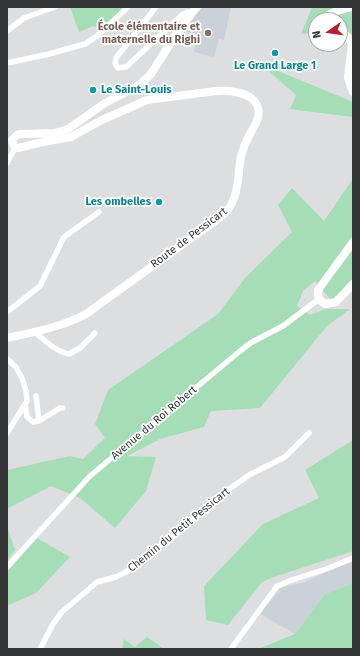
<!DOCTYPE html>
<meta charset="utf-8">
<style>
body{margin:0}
#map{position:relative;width:360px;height:656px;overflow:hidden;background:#dddee0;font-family:"Fira Sans",sans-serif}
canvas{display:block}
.frame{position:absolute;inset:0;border:8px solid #343536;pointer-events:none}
.north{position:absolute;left:308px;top:12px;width:40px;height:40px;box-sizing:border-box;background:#fff;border:1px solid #aeaeaf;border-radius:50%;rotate:257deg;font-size:11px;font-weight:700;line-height:16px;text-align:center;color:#343536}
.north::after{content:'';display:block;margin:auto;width:14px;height:18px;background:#b21f2e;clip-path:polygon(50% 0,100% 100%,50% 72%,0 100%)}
</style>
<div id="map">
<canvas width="360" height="656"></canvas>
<div class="frame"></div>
<div class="north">N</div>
</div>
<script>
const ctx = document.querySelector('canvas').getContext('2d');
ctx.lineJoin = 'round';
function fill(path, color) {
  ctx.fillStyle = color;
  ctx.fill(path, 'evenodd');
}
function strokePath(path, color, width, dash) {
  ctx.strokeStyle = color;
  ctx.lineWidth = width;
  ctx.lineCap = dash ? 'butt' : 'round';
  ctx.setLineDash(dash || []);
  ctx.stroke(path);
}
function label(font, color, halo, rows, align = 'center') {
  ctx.font = font + ' "Fira Sans",sans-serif';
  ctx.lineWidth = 3.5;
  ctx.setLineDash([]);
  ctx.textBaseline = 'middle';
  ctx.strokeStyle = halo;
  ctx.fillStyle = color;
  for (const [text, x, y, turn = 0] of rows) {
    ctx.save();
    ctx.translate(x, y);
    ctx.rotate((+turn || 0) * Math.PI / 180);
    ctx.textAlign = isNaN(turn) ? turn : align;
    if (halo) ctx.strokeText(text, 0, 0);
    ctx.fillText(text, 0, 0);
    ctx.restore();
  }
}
fill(new Path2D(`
 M201,7H231L224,40L219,39L214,57L194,52L197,34L184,31Z
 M353,559V583L325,594L295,634L260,614L281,588L305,582Z`), '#cbd1d8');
fill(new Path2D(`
 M70,7H125L104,27L99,28L93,26L79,32Z
 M312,7H353V36L346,30H340V20H316V33L301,34Z
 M259,63L353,102V117L290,109L296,95Z
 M353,173V278L338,296L330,299L315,281L303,291L297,306L310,315L326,309H350L327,326L260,408L211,411L204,427L160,439L127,456L156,457L146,491L115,528L80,498L51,486L7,509V470L70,456L83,459L105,438L95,424L108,390L218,314L245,278L292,232L278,205L292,188L324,221L352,180Z
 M353,440V551L271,578L262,582L228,625L206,620L204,586L263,524L319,498L305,470Z
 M7,526L15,550L7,560Z
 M37,538L70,557L36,593L7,606V572Z
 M353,583V649H258L295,634L325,594Z
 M147,637L164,649H122L124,639L135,647Z`), '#a5deb6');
strokePath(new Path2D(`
 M156,7L116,58L115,63L118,68L126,67L182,15L188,12L191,14
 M7,31L24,18L55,7
 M7,63L49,54L85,44L97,36L128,7
 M7,163L15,148
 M7,312L40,286L64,237L99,212
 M35,332C45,341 55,351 69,354L80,348L95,333
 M7,359L16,367L22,378L26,391L27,401L7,433
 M36,396L39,421
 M25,404L27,417L33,422L39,421L60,408H63
 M7,567L90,476L240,351L252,342L283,326L319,299
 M40,649L53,624L62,612L97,582L116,577L126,572L186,526L222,494L249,475L285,457L309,433
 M231,649L277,586L292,580L329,568L353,558`), '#fff', 5.5);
strokePath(new Path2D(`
 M324,20C330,11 343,9 353,7
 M340,33L347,36L352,44L348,78L353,92
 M353,242L318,290C317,297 319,301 326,304L336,302L353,284
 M7,338C34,332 62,327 86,314L222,216C240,200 237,178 241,156C243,148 246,141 250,134C255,125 262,115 257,105C251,92 229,90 216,91L147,100L102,120L71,137L43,142L18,148H15L12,140L17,135L21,134L55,133L68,129L105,103L138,86L151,74L180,28L197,7`), '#fff', 8);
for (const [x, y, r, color] of [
 [208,33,4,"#8d6e63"],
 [275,53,4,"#0f9aa8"],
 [93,90,4,"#0f9aa8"],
 [159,202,4,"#0f9aa8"]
]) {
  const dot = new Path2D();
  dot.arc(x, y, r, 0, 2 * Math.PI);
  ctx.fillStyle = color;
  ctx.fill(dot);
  strokePath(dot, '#fff', 1.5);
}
label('bold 11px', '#785e54', '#fff', [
 ["École élémentaire et",200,27],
 ["maternelle du Righi",200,40]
], 'right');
label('bold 11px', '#0d838f', '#fff', [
 ["Le Grand Large 1",275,66],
 ["Le Saint-Louis",101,90,"left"],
 ["Les ombelles",151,202,"right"]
]);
label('11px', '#343536', '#fff', [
 ["Route de Pessicart",189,238,-37],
 ["Avenue du Roi Robert",154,423,-40],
 ["Chemin du Petit Pessicart",179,530,-39]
]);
</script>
